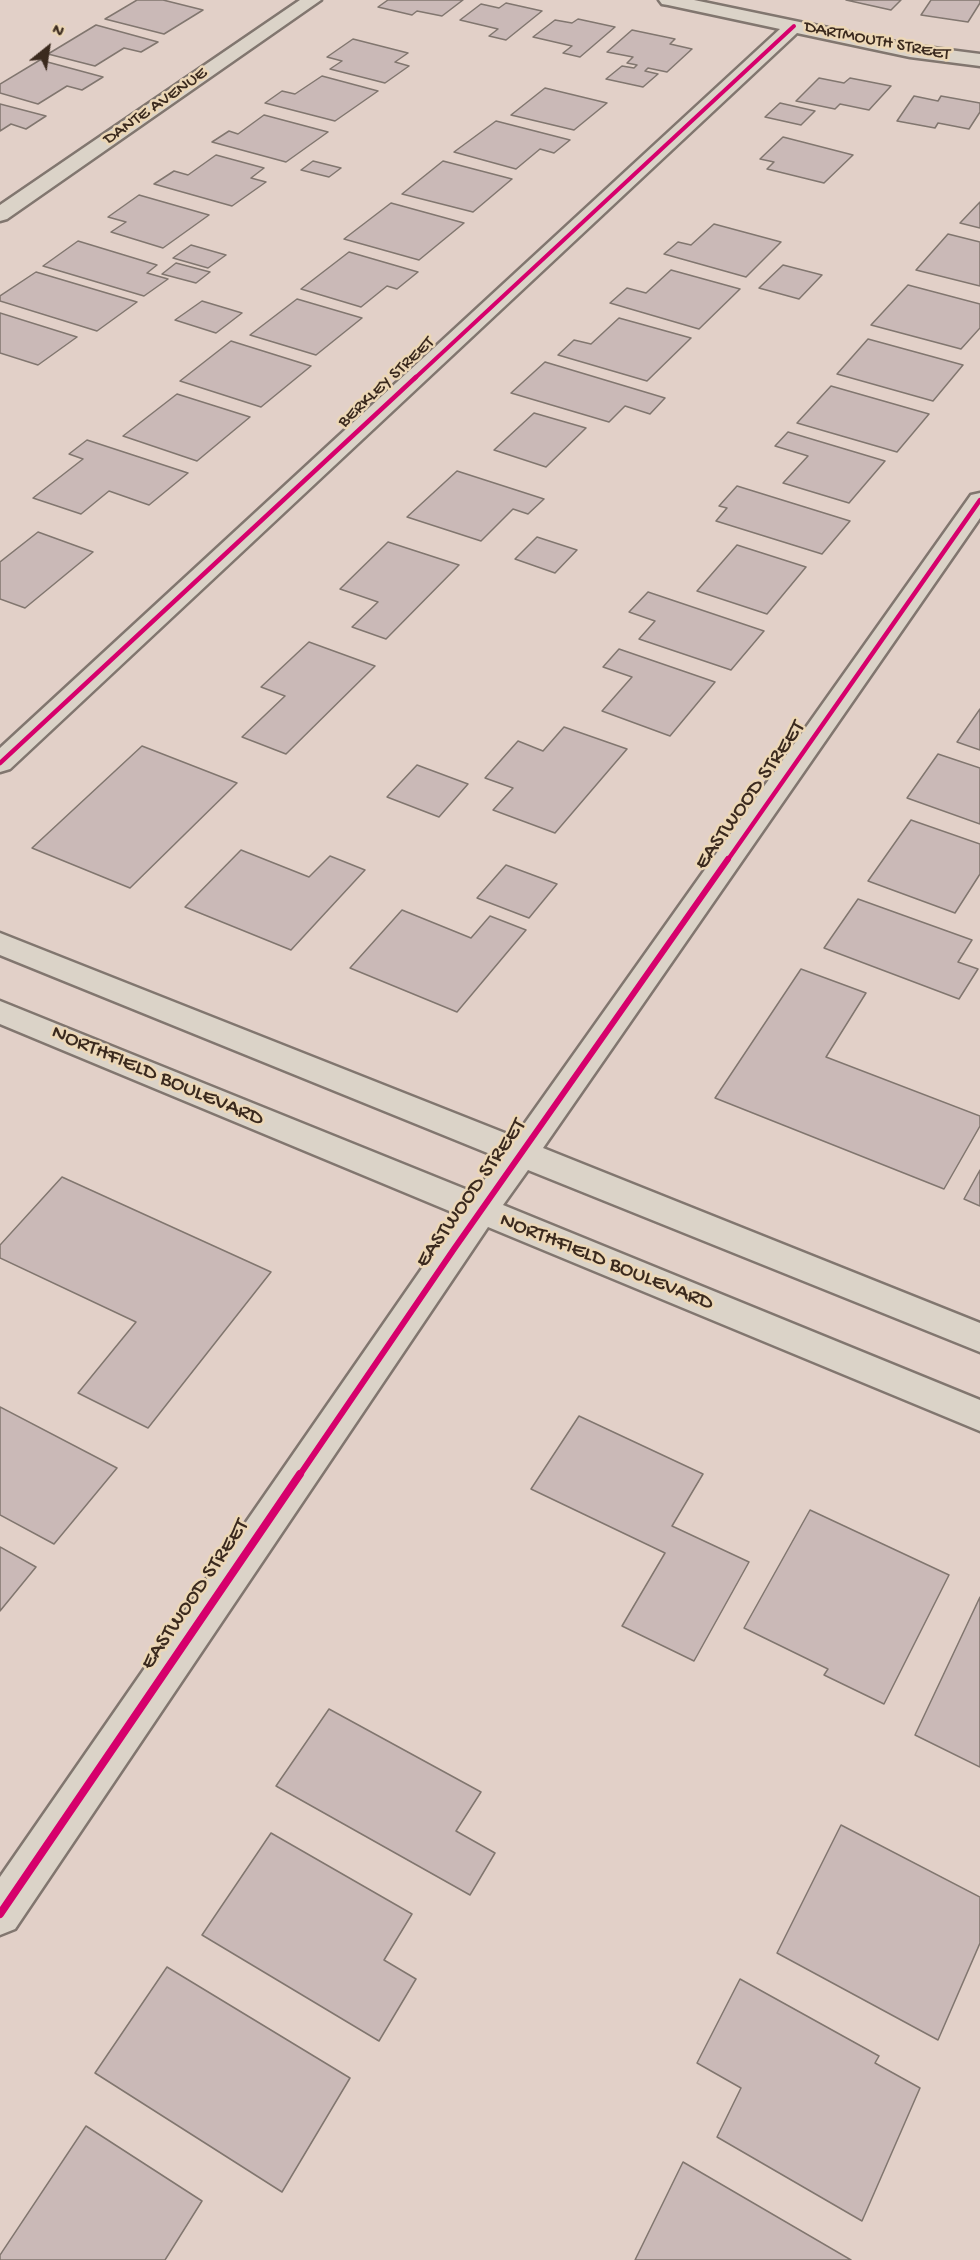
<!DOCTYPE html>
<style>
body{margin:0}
#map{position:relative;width:980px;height:2260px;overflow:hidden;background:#e2d0c8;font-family:"Gochi Hand",sans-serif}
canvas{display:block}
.north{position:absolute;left:18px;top:18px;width:60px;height:60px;-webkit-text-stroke:4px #ecd7b6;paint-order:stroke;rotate:30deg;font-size:16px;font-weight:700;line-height:24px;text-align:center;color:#3b2a1e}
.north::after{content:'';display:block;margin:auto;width:21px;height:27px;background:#3b2a1e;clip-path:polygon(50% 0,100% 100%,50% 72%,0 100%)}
</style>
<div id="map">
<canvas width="980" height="2260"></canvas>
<div class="north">N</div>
</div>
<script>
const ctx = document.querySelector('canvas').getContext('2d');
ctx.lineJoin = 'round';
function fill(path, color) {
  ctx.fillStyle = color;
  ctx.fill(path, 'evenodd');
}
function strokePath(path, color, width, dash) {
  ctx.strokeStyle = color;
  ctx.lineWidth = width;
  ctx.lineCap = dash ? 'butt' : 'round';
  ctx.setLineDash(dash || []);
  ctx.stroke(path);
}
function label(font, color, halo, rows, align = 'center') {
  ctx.font = font + ' "Gochi Hand",sans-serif';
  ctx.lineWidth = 5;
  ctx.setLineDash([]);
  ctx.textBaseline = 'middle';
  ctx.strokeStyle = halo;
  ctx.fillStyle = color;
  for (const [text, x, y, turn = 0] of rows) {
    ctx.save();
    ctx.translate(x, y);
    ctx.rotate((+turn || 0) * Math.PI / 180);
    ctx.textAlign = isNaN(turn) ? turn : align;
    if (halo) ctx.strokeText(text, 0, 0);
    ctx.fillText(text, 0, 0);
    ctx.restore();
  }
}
const building = new Path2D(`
 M137,0H163L203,10L164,34L105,19Z
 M388,0H463L442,16L417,11L412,15L378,7Z
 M846,0H901L891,10Z
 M931,0H980V3L968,22L921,15Z
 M506,3L542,11L506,40L489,36L498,29L460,20L481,4L499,8Z
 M578,19L615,27L580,57L563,53L572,46L533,37L555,20L572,23Z
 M96,25L158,42L141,52L124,48L95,66L48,54Z
 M632,30L675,39L670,44L692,49L667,72L648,68L645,71L658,74L643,87L606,79L622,66L634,68L637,65L627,63L633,57L607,52Z
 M353,39L408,53L395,62L409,66L385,83L330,69L342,61L327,57Z
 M40,60L103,77L82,90L67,86L38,104L0,93V84Z
 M322,76L378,91L335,121L265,103L282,91L295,94Z
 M819,78L844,83L850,78L891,86L869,110L840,104L835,109L796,101Z
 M545,88L607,103L574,130L511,115Z
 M914,96L938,101L941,96L980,103V112L969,129L938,123L935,128L897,121Z
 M780,103L815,111L801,125L765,117Z
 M0,104L46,116L26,129L11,124L0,131Z
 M264,115L328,132L286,162L212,142L229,131L238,134Z
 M496,121L570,140L554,153L540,149L516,169L454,152Z
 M783,137L853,155L824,183L767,169L774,162L760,159Z
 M216,155L264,168L251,178L266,182L232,206L154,184L174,171L188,175Z
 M313,161L341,168L329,177L301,170Z
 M443,161L512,179L473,212L402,194Z
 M139,195L209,215L163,248L111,232L126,222L108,217Z
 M980,202V228L960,223Z
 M391,203L464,223L419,260L344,239Z
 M714,224L781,242L746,277L664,254L678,242L691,245Z
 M948,234L980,242V286L916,270Z
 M78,241L157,265L147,273L168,279L144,296L43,266Z
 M191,245L226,255L208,268L173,258Z
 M349,252L418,272L397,289L387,286L361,307L301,289Z
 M176,263L210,272L196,283L162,274Z
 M783,265L822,275L799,299L759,288Z
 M671,270L740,289L699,329L610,303L627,288L646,293Z
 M36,272L137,302L97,331L0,301V296Z
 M908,285L980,304V328L961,349L871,325Z
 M297,299L362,318L316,355L250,335Z
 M202,301L242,313L216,333L175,320Z
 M0,313L77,337L38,365L0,353Z
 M619,318L691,338L647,381L558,355L574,340L591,344Z
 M868,339L963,365L933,401L837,374Z
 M231,341L311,366L261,407L180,381Z
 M545,362L665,398L650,414L625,406L609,422L511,393Z
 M831,386L929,414L897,452L797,423Z
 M177,394L250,417L197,461L123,436Z
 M534,413L586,428L546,467L494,450Z
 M788,432L885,461L849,503L783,483L808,456L775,446Z
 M87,440L188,473L149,505L109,491L81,514L33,498L83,459L69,454Z
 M457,471L544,499L528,514L513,509L481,541L407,517Z
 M737,486L850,521L822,554L716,521L727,508L719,506Z
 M38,532L93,552L25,608L0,599V562Z
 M537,537L577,550L555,573L515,559Z
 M388,542L459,565L386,639L352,627L378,602L340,589Z
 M737,545L806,567L767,614L697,591Z
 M648,592L764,631L731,670L639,639L655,621L629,612Z
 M309,642L375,666L286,754L242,737L285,696L261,687Z
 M619,649L715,682L670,736L602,711L632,677L603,667Z
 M980,709V750L957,742Z
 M564,727L627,749L555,833L493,810L513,788L485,778L518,741L543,751Z
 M142,746L237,783L130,888L32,848Z
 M938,754L980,768V824L907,798Z
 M417,765L468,784L439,817L387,797Z
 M911,820L980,844V874L955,913L868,881Z
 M241,850L309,877L330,856L365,870L291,950L185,907Z
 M506,865L557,884L529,918L477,898Z
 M858,899L972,940L958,962L978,969L959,999L824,948Z
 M402,910L471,938L490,916L526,930L457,1012L350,968Z
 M801,969L866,993L826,1057L980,1116V1126L944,1189L715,1098Z
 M980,1170V1206L964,1199Z
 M62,1177L271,1272L148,1428L78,1393L136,1322L0,1258V1245Z
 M0,1407L117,1468L54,1544L0,1515Z
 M579,1416L703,1474L672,1526L749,1562L694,1661L622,1626L665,1553L531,1489Z
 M810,1510L949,1575L884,1704L824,1675L828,1669L744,1628Z
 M0,1547L36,1567L0,1611Z
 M980,1597V1767L915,1735Z
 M329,1709L481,1792L456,1831L495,1853L470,1895L276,1786Z
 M841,1825L980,1897V1943L938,2040L777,1953Z
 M271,1833L412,1914L384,1960L416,1979L379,2041L202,1935Z
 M167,1967L350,2078L282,2192L95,2073Z
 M740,1979L879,2056L875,2063L920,2088L862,2221L717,2137L741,2088L697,2063Z
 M86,2126L202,2201L165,2260H0V2255Z
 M683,2162L851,2260H635Z`);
fill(building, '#cab9b7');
strokePath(building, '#81766f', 1.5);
const minor = new Path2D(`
 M300,0H321L7,219L0,221V205Z
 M659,0H694L910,45L980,54V66L910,57L797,33L10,769L0,772V748L780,29L668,5L662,4Z
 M980,493V518L543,1148L980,1323V1352L528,1170L503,1205L980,1400V1431L488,1227L15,1929L0,1935V1877L459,1215L0,1024V1001L475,1193L500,1158L0,955V933L515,1137L971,495Z`);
strokePath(minor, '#81766f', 5);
fill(minor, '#dbd3c8');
strokePath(new Path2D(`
 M414,379L794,26`), '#d6006c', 4);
strokePath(new Path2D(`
 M0,763L416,377
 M727,861L980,500`), '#d6006c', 4.5);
strokePath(new Path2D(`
 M299,1476L454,1249L728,859`), '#d6006c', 6);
strokePath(new Path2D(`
 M0,1914L300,1474`), '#d6006c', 8);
label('18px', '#3b2a1e', '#ecd7b6', [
 ["DARTMOUTH STREET",877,42,11],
 ["DANTE AVENUE",156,107,-35],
 ["BERKLEY STREET",387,383,-43]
]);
label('22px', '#3b2a1e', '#ecd7b6', [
 ["EASTWOOD STREET",751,796,-55],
 ["NORTHFIELD BOULEVARD",157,1077,23],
 ["EASTWOOD STREET",472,1194,-55],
 ["NORTHFIELD BOULEVARD",606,1263,22],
 ["EASTWOOD STREET",196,1595,-56]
]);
</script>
